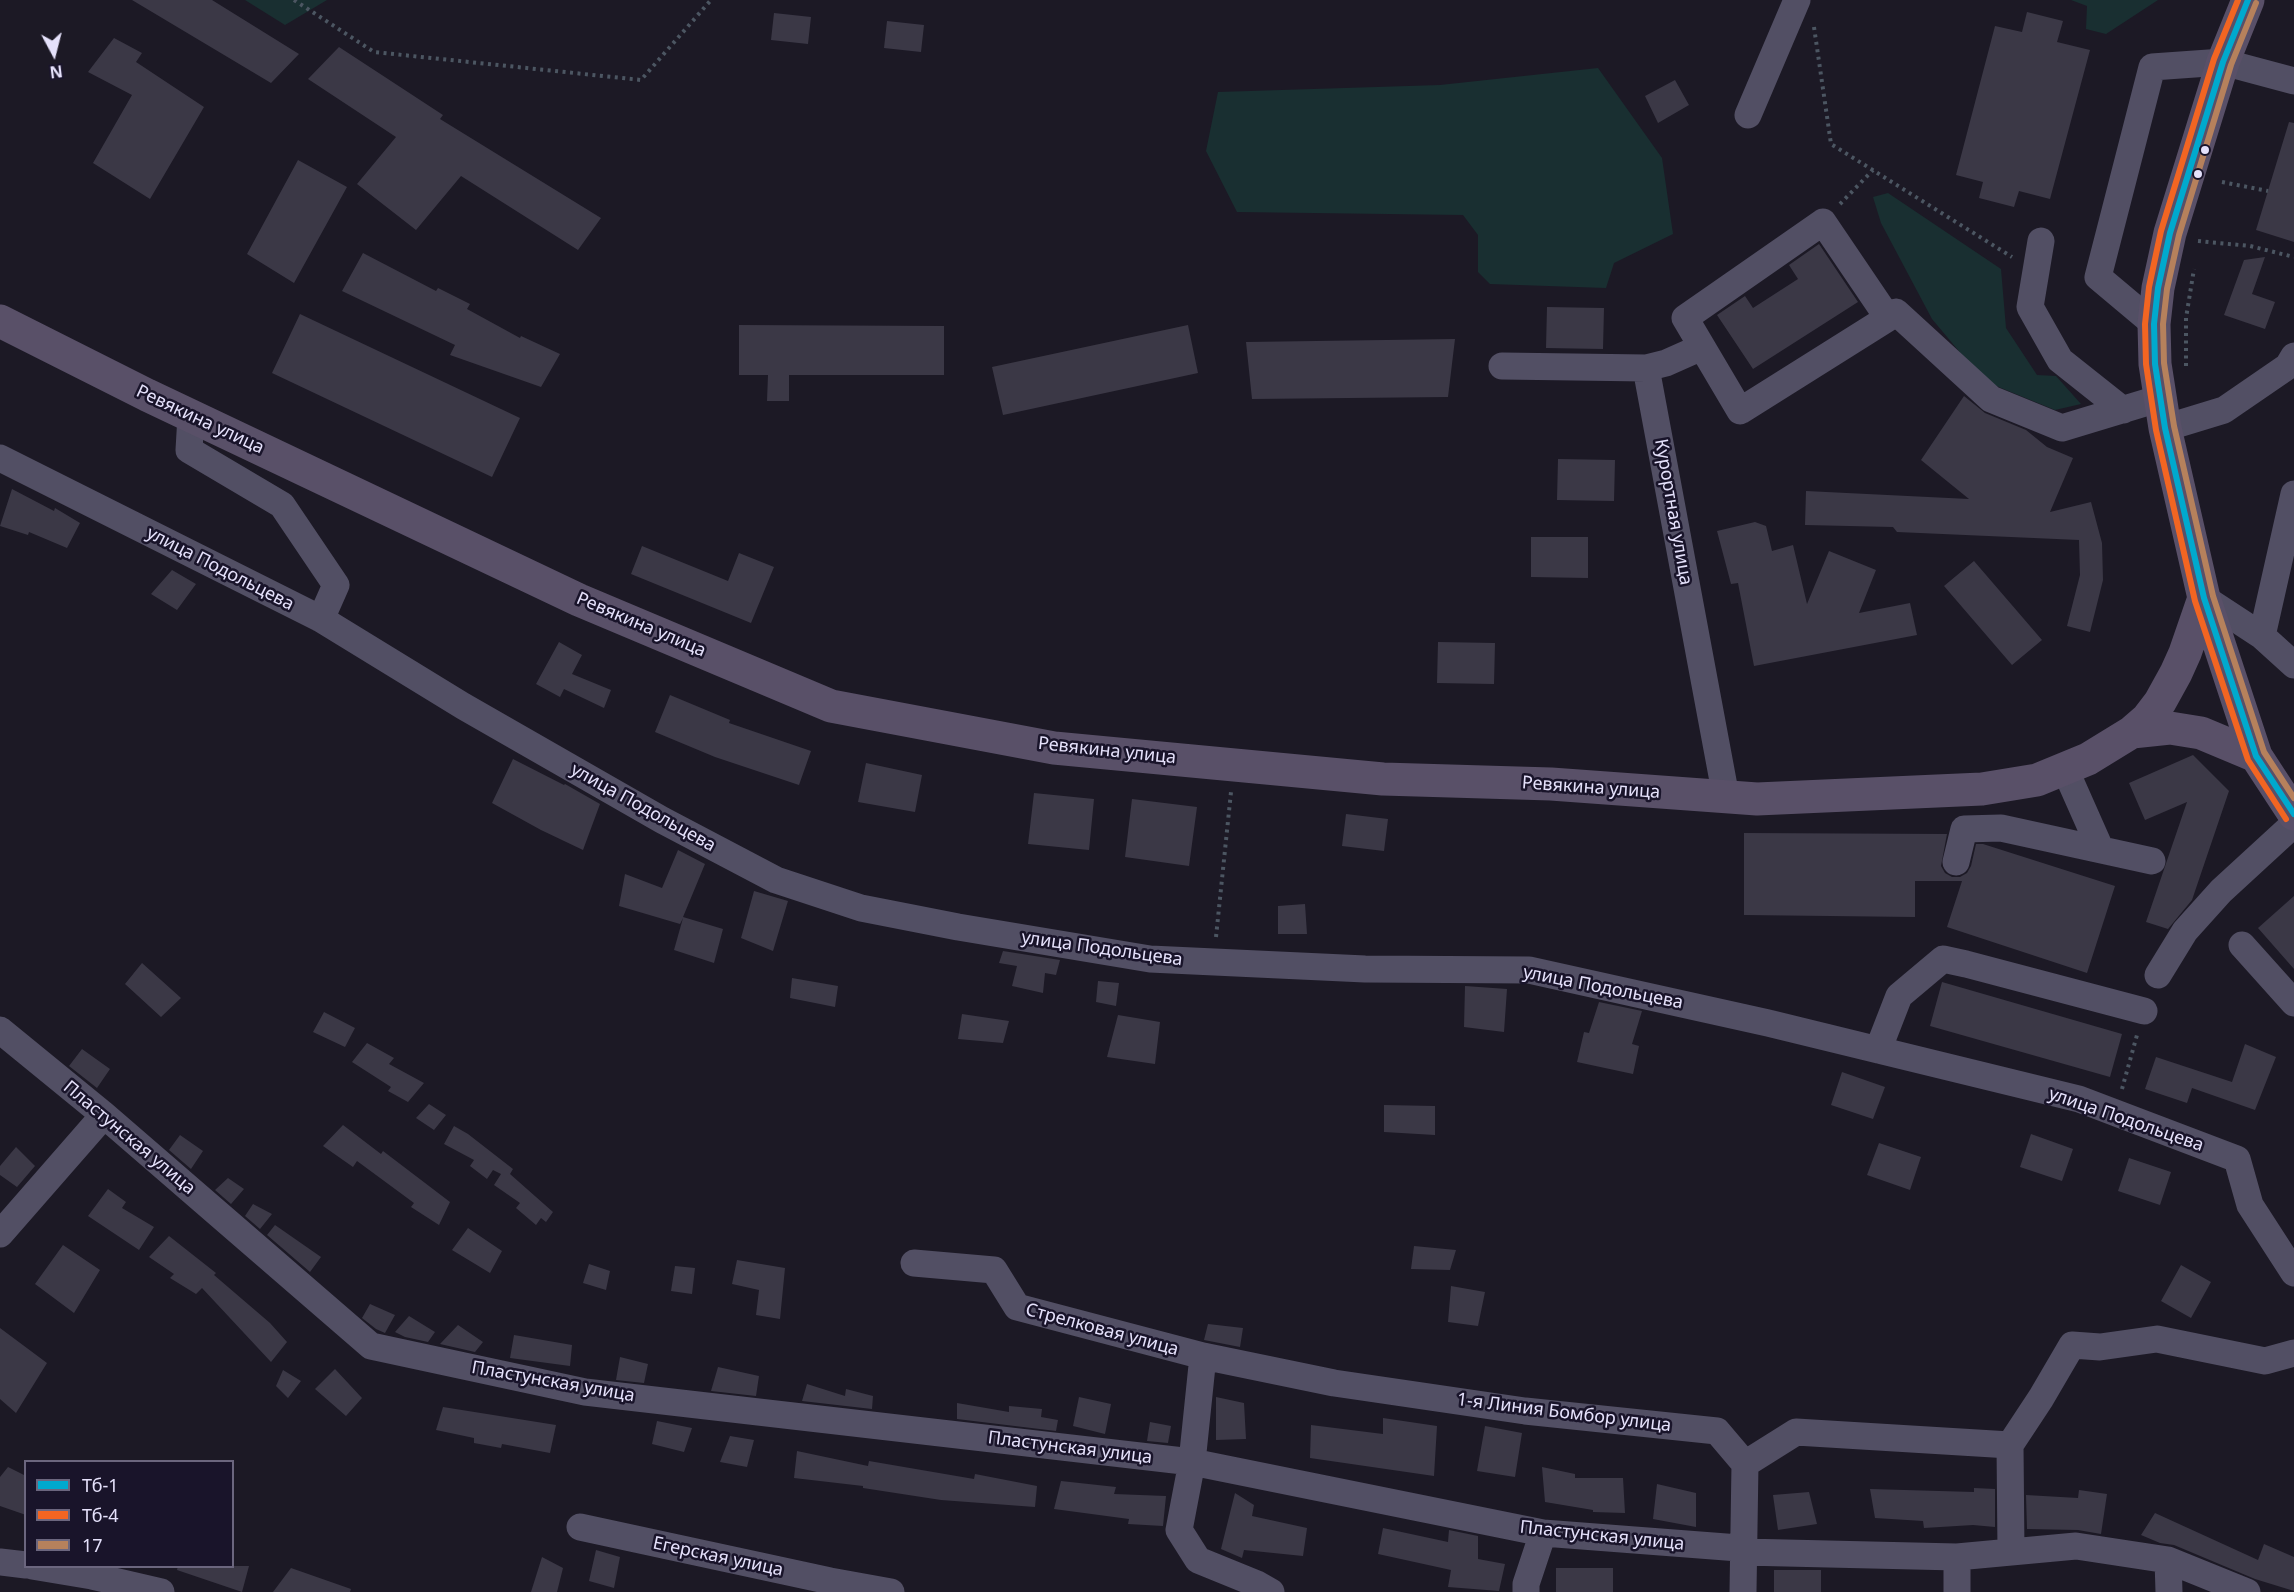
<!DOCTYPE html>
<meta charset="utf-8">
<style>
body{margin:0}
#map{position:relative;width:2294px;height:1592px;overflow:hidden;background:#1c1925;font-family:"Noto Sans",sans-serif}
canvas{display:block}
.legend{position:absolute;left:24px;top:1460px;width:210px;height:108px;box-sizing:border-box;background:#19142a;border:2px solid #6b667e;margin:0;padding:8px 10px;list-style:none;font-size:18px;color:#e5e1fb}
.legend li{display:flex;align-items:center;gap:12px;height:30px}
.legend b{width:30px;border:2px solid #6b667e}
.north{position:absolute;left:24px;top:24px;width:60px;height:60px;-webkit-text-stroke:4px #19142a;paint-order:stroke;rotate:173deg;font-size:16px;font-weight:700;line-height:24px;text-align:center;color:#e5e1fb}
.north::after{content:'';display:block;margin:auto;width:21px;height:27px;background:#e5e1fb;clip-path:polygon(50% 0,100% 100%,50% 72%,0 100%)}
</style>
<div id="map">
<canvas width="2294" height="1592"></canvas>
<ul class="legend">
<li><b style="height:8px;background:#00a9ce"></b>Тб-1</li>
<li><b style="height:8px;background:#f26522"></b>Тб-4</li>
<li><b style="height:8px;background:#b6815c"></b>17</li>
</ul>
<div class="north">N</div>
</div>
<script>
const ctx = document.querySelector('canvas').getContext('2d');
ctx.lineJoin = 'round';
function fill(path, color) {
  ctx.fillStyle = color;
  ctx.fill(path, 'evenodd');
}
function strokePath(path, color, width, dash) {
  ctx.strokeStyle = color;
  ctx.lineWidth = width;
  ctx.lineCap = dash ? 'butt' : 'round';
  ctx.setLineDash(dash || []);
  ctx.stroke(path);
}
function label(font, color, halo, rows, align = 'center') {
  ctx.font = font + ' "Noto Sans",sans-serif';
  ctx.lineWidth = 5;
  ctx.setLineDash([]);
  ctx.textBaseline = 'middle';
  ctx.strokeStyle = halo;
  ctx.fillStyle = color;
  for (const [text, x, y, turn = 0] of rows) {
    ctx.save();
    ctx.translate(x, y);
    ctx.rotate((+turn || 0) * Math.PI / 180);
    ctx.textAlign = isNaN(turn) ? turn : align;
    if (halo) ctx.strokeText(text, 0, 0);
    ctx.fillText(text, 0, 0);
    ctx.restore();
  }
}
fill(new Path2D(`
 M245,0H327L285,25Z
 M2071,0H2158L2106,34L2086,29L2087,6Z
 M1598,68L1662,158L1673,234L1614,263L1606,288L1490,284L1478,272V235L1463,215L1237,212L1206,151L1218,92L1440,85Z
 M1888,193L2001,269L2006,328L2037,375L2056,376L2081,404L2055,410L1984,381L1932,319L1881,223L1873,197Z`), '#192f31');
fill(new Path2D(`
 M132,0H212L299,54L271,83Z
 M2027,12L2063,21L2057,42L2090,50L2050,199L2019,191L2014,207L1979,198L1983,182L1956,175L1995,26L2022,32Z
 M774,13L811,17L808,44L771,40Z
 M887,21L924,25L921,52L884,48Z
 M114,38L142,53L136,62L204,107L150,199L93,163L132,95L88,72Z
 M339,47L443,115L440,119L601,218L578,250L461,176L416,230L357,184L396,137L308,79Z
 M1675,80L1689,105L1658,123L1645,96Z
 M2289,122L2294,123V242L2256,230Z
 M298,160L347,187L294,283L247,254Z
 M1819,244L1858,302L1753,369L1717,315L1745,296L1753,308L1798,279L1789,265Z
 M363,253L436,291L438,288L470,304L467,309L520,338L521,336L560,354L541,387L450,355L455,345L342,291Z
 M2265,257L2252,294L2275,302L2265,329L2224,315L2244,260Z
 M1547,307L1604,308L1603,349L1546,348Z
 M300,314L520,418L492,477L272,373Z
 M739,325L944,326V375H789V401H767L768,375H739Z
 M1188,325L1198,373L1003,415L992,367Z
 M1455,339L1448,397L1252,399L1246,342Z
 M1964,396L1985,413L2026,430L2047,447L2073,458L2050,512L2091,502L2102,543L2103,580L2090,632L2067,626L2080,575L2079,540L1897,532L1893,527L1805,525L1806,491L1969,499L1921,460Z
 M1558,459L1615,460L1614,501L1557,500Z
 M12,489L54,511L55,508L80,523L67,548L29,532L28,535L0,526Z
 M1755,522L1766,526L1772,551L1793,545L1807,604L1829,551L1876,570L1859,613L1910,603L1917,635L1754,666L1738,583L1731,584L1717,531Z
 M1531,537H1588V578L1531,577Z
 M642,546L728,581L739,553L774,567L751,623L631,574Z
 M1974,561L2042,640L2012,665L1944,586Z
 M172,570L196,584L177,610L151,594Z
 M559,642L582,655L572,674L611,690L604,708L564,689L560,697L536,684Z
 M1438,642L1495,643L1494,684L1437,683Z
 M670,695L730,720L729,723L811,751L799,785L715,757L655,732Z
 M2193,755L2229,791L2192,900L2168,929L2146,922L2187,802L2145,820L2129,783Z
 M513,759L564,785L565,784L600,804L583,850L541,830L492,803Z
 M866,763L922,775L915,812L858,802Z
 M1034,793L1094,799L1089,850L1028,844Z
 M1132,799L1197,807L1189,866L1125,857Z
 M1346,814L1388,819L1384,851L1342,846Z
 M1744,833L1947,834L1941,866L1945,873L1952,877H1960L1967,873L1971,866L1976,844H1983L2115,886L2087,973L1947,927L1962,881H1915V917L1744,915Z
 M678,850L705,864L683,917L723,929L714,963L674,950L683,918L680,924L619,906L625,874L662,888Z
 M754,891L788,901L773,951L741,938Z
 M2294,896V969L2258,928Z
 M1305,904L1307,934H1278V906Z
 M1003,951L1060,960L1056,975L1045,973L1043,993L1012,986L1017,966L999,963Z
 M142,963L181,998L161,1017L125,984Z
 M792,978L838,986L835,1007L790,998Z
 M1098,981L1119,983L1116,1006L1096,1002Z
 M1942,982L2122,1034L2110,1077L1930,1026Z
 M1465,986L1507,989L1504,1032L1464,1027Z
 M1599,1002L1642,1011L1632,1044L1639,1046L1633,1074L1577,1062L1584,1032L1589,1033Z
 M324,1012L355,1028L345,1047L313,1032Z
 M962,1014L1009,1021L1003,1043L958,1039Z
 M1118,1015L1160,1022L1155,1064L1107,1057Z
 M367,1043L394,1058L389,1064L424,1083L408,1102L388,1091L391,1087L352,1062Z
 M2245,1044L2276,1057L2255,1110L2192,1088L2187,1103L2145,1089L2156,1057L2232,1082Z
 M82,1049L110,1069L97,1088L69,1066Z
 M1842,1072L1885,1087L1873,1119L1831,1105Z
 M429,1104L446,1115L434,1130L416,1118Z
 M1384,1105L1435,1106V1135L1384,1132Z
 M343,1125L381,1154L383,1151L450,1202L439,1225L411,1207L414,1203L357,1161L353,1167L323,1146Z
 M454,1126L468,1134L513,1169L510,1174L553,1212L546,1222L541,1218L536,1225L516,1208L520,1203L494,1185L501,1174L493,1170L487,1179L470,1166L474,1160L444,1144Z
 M2031,1134L2073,1149L2062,1181L2020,1167Z
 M180,1135L203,1151L191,1169L169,1150Z
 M1879,1143L1921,1157L1910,1190L1867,1175Z
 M16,1147L35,1166L17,1187L0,1175V1166Z
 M2129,1158L2171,1172L2160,1205L2118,1191Z
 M228,1178L244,1189L231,1204L215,1190Z
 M108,1189L126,1202L122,1208L154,1227L139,1250L88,1216Z
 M253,1204L272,1214L260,1229L245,1216Z
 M275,1225L321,1257L310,1272L267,1235Z
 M468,1228L502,1251L490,1273L452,1250Z
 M169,1236L216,1273L214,1275L270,1323L287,1342L271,1362L202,1288L196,1294L170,1278L174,1274L149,1257Z
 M63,1245L100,1270L74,1313L35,1284Z
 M1414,1246L1456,1250L1450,1270L1411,1269Z
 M737,1260L785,1268L780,1319L756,1315L759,1290L732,1284Z
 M589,1264L610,1271L606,1290L583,1283Z
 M2181,1265L2211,1282L2191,1318L2161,1301Z
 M675,1266L695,1268L692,1294L671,1291Z
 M1451,1286L1485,1292L1478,1326L1448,1322Z
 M370,1304L395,1315L385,1333L376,1329L362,1318Z
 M409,1316L435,1332L428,1342L405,1337L395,1332Z
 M1208,1324L1243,1328L1240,1347L1204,1340Z
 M458,1325L483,1342L475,1352L440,1344Z
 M0,1328L47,1363L16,1413L0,1399Z
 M514,1335L572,1345L570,1366L510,1358Z
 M620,1357L648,1364L644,1383L616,1380Z
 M718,1367L759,1376L756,1396L711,1391Z
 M335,1369L362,1398L346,1416L315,1389Z
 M283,1370L301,1381L288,1398L276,1386Z
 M807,1384L845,1396L846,1389L873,1396L872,1409L802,1401Z
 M1079,1397L1111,1404L1105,1434L1073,1426Z
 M1216,1397L1244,1403L1246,1439L1216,1440Z
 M957,1403L1009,1412V1406L1042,1409L1041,1417L1058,1420L1056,1431L957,1419Z
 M443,1407L556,1425L550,1453L502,1444L501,1448L474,1443V1438L436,1430Z
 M1383,1418L1437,1426L1434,1476L1310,1458L1311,1425L1383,1434Z
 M657,1421L692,1428L684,1452L652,1444Z
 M1150,1422L1171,1426L1168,1443L1147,1441Z
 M1485,1426L1522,1433L1515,1477L1477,1471Z
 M730,1436L754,1440L747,1467L720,1462Z
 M797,1451L868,1466L869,1461L974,1479L975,1474L1037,1486L1035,1507L941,1500L863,1488V1486L794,1478Z
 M8,1467L26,1476V1515L0,1506V1477Z
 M1542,1467L1575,1474V1478H1623L1625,1513L1593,1512V1510L1545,1502Z
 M1061,1481L1116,1487L1114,1494L1166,1496L1163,1526L1128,1524L1129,1519L1054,1509Z
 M1657,1484L1696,1493V1527L1653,1519Z
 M1974,1488L1995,1489V1527L1973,1525L1924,1528L1923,1521L1875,1518L1870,1489L1974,1492Z
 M2079,1490L2107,1494L2101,1534L2078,1530L2027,1529L2026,1495L2078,1498Z
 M1809,1492L1817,1524L1778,1530L1773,1495Z
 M1235,1493L1254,1505L1252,1516L1307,1528L1303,1556L1244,1550L1242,1558L1221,1549Z
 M2155,1513L2258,1560L2264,1544L2294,1557V1591L2255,1579L2174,1545L2160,1543L2141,1535Z
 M1383,1528L1448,1542L1449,1530L1478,1536V1559L1505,1564L1499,1591L1448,1587L1451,1570L1378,1554Z
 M596,1550L620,1557L614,1588L589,1581Z
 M542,1557L563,1568L557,1592H531Z
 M178,1566H249L242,1592L177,1570Z
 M291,1568L351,1589L350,1592H273Z
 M1556,1568H1613V1592H1556Z
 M1774,1570H1821V1592H1774Z`), '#3b3846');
strokePath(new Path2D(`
 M294,0L374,52L641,80L711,0
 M1814,27L1831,144L2012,257
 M2222,182L2268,191
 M1840,204L1873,170
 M2198,241L2250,246L2294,257
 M2186,366V318L2194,269
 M1216,937L1231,792
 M2122,1089L2137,1035`), '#4c5662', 4, [3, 4.5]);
strokePath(new Path2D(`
 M1748,115L1797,0
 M2041,241L2030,307L2060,360L2123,410
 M1888,318L1823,222L1685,318L1740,411L1888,318L1896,312L1991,399L2062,428L2161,398
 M2154,324L2098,277L2152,67L2223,62L2294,81
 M1502,366L1646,368L1726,797
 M1646,368L1666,363L1702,347
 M191,416L189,450L282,505L336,585L321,619
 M2165,428L2224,410L2288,366L2294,356
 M0,458L321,619L463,706L662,820L776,880L861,908L958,927L1150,959L1365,969L1529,970L1768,1023L2079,1099L2237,1159L2250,1205L2294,1273
 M2204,598L2262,636L2294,665
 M2262,636L2294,494
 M2065,769L2100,848
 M1956,862L1964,829L2001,828L2152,861
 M2242,945L2294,1003
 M2158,975L2185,931L2221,891L2294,824
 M0,1030L104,1115L371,1346L585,1392L1192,1462L1543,1533L1739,1548L1743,1552L1957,1557L2076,1546L2168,1560L2247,1592
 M1878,1050L1899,996L1943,959L1966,964L2144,1011
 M0,1234L104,1115
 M914,1263L994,1270L1017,1307L1203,1356
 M580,1527L830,1581L891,1592
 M2011,1552L2010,1445L2041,1398L2072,1345L2100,1347L2157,1339L2265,1361L2294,1353
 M2168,1560L2169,1592
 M0,1562L26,1565
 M32,1566L92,1576L161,1592
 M1271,1592L1257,1584L1198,1560L1179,1530L1192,1462L1203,1356L1334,1383L1525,1411L1717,1431L1745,1464L1796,1432L2010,1445
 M1526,1592V1584L1543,1533
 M1743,1592L1745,1464
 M1957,1592V1557`), '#524f64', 27);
strokePath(new Path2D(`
 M2248,0L2223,62L2170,233L2158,288L2154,324L2155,364L2165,428L2204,598L2256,756L2294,814
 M0,321L147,395L579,600L831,706L1054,748L1383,779L1551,784L1757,799L1982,789L2037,780L2088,759L2132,732L2147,719L2160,702L2176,673L2185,653L2204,598
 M2132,732L2170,728L2201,733L2256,756`), '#595068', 33);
strokePath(new Path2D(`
 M2248,0L2223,62L2170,233L2158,288L2154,324L2155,364L2165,428L2204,598L2256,756L2294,814`), '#00a9ce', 6);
strokePath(new Path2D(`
 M2238,0L2214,59L2161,231L2149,287L2145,324L2146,364L2156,430L2195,601L2248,760L2286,819`), '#f26522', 6);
strokePath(new Path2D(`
 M2256,3L2231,65L2179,235L2167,289L2163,324L2164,363L2174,426L2213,596L2264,752L2294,798`), '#b6815c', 6);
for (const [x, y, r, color] of [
 [2205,150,5,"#e5e1fb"],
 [2198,174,5,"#e5e1fb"]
]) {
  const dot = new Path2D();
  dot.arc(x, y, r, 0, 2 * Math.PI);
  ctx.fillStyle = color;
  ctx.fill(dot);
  strokePath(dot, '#19142a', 2);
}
label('18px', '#e5e1fb', '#19142a', [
 ["Ревякина улица",200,420,25],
 ["Курортная улица",1673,512,80],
 ["улица Подольцева",220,569,27],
 ["Ревякина улица",641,625,23],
 ["Ревякина улица",1107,751,6],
 ["Ревякина улица",1591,788,4],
 ["улица Подольцева",643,808,29],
 ["улица Подольцева",1102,949,8],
 ["улица Подольцева",1603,988,11],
 ["улица Подольцева",2126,1120,19],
 ["Пластунская улица",129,1138,40],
 ["Стрелковая улица",1102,1330,15],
 ["Пластунская улица",553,1382,10],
 ["1-я Линия Бомбор улица",1564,1413,7],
 ["Пластунская улица",1070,1448,7],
 ["Пластунская улица",1602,1536,6],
 ["Егерская улица",718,1557,12]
]);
</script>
